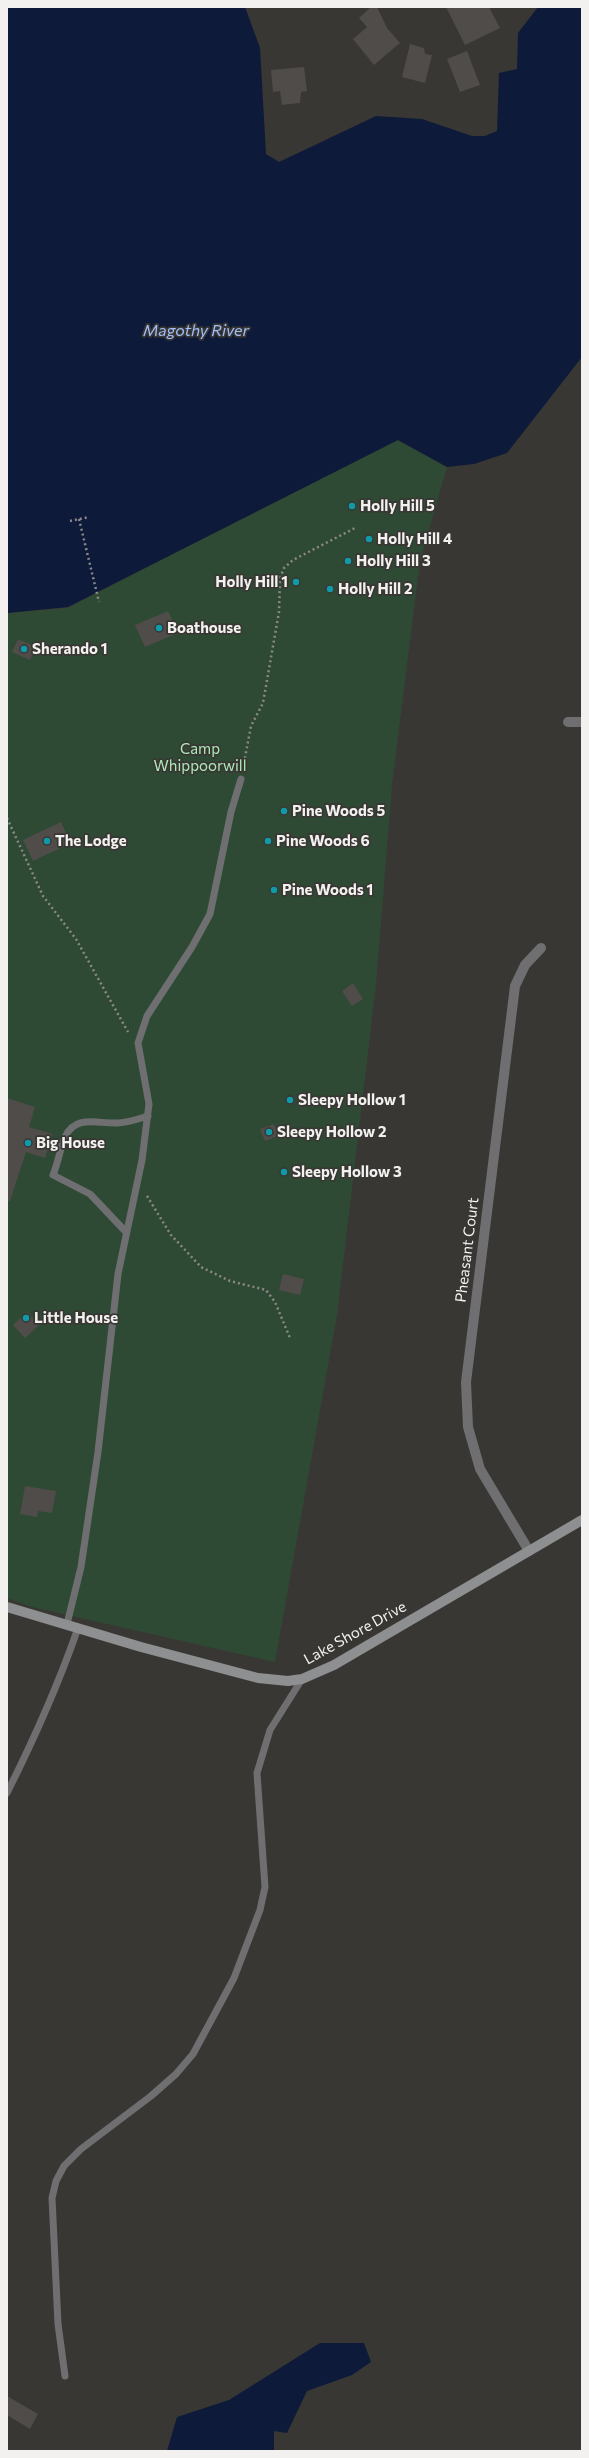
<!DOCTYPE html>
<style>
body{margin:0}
#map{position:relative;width:589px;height:2458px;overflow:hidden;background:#393734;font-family:Commissioner,sans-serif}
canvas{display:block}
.frame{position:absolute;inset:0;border:8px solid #f2f1ef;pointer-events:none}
</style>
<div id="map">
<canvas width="589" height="2458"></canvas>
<div class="frame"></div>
</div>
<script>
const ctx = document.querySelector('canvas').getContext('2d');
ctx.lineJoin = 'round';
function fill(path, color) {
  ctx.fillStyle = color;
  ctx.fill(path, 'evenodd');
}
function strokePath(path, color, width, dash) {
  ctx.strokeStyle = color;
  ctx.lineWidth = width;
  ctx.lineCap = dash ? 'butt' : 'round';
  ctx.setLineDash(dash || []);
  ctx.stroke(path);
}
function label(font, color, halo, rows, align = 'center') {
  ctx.font = font + ' Commissioner,sans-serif';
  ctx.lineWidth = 3.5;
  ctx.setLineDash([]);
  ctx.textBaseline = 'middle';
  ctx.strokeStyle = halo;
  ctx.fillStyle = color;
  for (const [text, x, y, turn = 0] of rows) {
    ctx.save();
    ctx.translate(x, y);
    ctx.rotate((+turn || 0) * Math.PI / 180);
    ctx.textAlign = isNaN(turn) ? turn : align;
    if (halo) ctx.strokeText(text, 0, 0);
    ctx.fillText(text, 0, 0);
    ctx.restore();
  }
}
fill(new Path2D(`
 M397,440L447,467L420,561L392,785L376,984L337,1315L275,1662L32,1607L7,1598V613L67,608Z`), '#2f4a34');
fill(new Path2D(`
 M7,7H245L260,48L266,154L279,162L376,116L422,119L472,136H485L497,131L499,73L517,69L518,33L538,7H582V357L507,453L474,464L447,467L398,440L68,607L7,613Z
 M320,2343H364L371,2362L352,2375L307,2391L287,2433L274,2431V2451H167L177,2417L229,2400Z`), '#0d1a39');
fill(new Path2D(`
 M371,7H377L387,28L400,43L374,65L353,39L367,27L359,18Z
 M446,7H489L500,28L465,45Z
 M410,44L424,48L425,54L432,55L425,83L402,77Z
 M467,51L480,85L460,92L447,59Z
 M304,67L307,91L301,92L300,103L282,105L280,91L273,92L271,70Z
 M168,611L178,633L145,647L135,625Z
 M18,639L36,647L30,660L12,652Z
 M61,822L71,843L33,861L23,840Z
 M353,983L363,999L352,1006L342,991Z
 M7,1098L35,1107L29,1127L52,1134L45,1158L26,1152L10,1201H7Z
 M274,1124L278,1136L265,1141L260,1129Z
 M283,1274L304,1279L300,1295L279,1290Z
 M27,1312L39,1325L25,1338L13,1325Z
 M25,1486L56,1491L52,1513L38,1511L37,1517L20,1514Z
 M7,2396L38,2414L30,2429L7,2415Z`), '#4f4c49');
strokePath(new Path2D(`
 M79,519L99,602
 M70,521L89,517
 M7,682H8
 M243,768L251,726L263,703L279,612L280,578L284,568L293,560L355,528
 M7,818L43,896L76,939L128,1032
 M147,1196L171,1235L201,1267L230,1281L266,1290L275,1302L290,1338`), '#8b8987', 2.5, [2, 3]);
strokePath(new Path2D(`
 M126,1232L90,1194L53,1175C58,1163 60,1149 65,1137C76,1114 98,1124 117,1123C127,1123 138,1119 148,1116
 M67,1624L81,1567L98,1452L118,1274L142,1160L149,1104L138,1043L147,1016L192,947L210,914L231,812L241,779
 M7,1793C34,1739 58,1686 78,1628
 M65,2376L58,2324L52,2198L56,2181L64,2166L81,2149L151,2096L176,2074L193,2054L234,1978L260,1910L265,1887L257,1773L270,1730L302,1679`), '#6f6f71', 7);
strokePath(new Path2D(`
 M568,722H582
 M529,1551L480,1469L468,1427L466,1382L515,986L525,965L541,948`), '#6f6f71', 10);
strokePath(new Path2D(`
 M7,1607L141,1647L258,1678L288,1681L302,1679L334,1665L582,1520`), '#8e8f91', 10);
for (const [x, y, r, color] of [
 [352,506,4,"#0f9aa8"],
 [369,539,4,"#0f9aa8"],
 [348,561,4,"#0f9aa8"],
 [296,582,4,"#0f9aa8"],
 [330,589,4,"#0f9aa8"],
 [159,628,4,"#0f9aa8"],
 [24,649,4,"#0f9aa8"],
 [284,811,4,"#0f9aa8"],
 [47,841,4,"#0f9aa8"],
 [268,841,4,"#0f9aa8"],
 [274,890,4,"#0f9aa8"],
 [290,1100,4,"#0f9aa8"],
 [269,1132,4,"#0f9aa8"],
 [28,1143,4,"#0f9aa8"],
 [284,1172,4,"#0f9aa8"],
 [26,1318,4,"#0f9aa8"]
]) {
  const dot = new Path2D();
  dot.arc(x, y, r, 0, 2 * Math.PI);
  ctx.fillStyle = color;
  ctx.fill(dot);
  strokePath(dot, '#393734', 1.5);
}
label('bold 15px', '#f2f1ef', '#393734', [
 ["Holly Hill 5",360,506],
 ["Holly Hill 4",377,539],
 ["Holly Hill 3",356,561],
 ["Holly Hill 1",288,582,"right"],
 ["Holly Hill 2",338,589],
 ["Boathouse",167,628],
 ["Sherando 1",32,649],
 ["Pine Woods 5",292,811],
 ["The Lodge",55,841],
 ["Pine Woods 6",276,841],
 ["Pine Woods 1",282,890],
 ["Sleepy Hollow 1",298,1100],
 ["Sleepy Hollow 2",277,1132],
 ["Big House",36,1143],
 ["Sleepy Hollow 3",292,1172],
 ["Little House",34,1318]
], 'left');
label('15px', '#adeab8', '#393734', [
 ["Camp",200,749],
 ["Whippoorwill",200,766]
]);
label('15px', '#f2f1ef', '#393734', [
 ["Pheasant Court",467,1250,-83],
 ["Lake Shore Drive",355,1633,-29]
]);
label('italic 16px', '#a1befb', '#393734', [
 ["Magothy River",196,331]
]);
</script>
